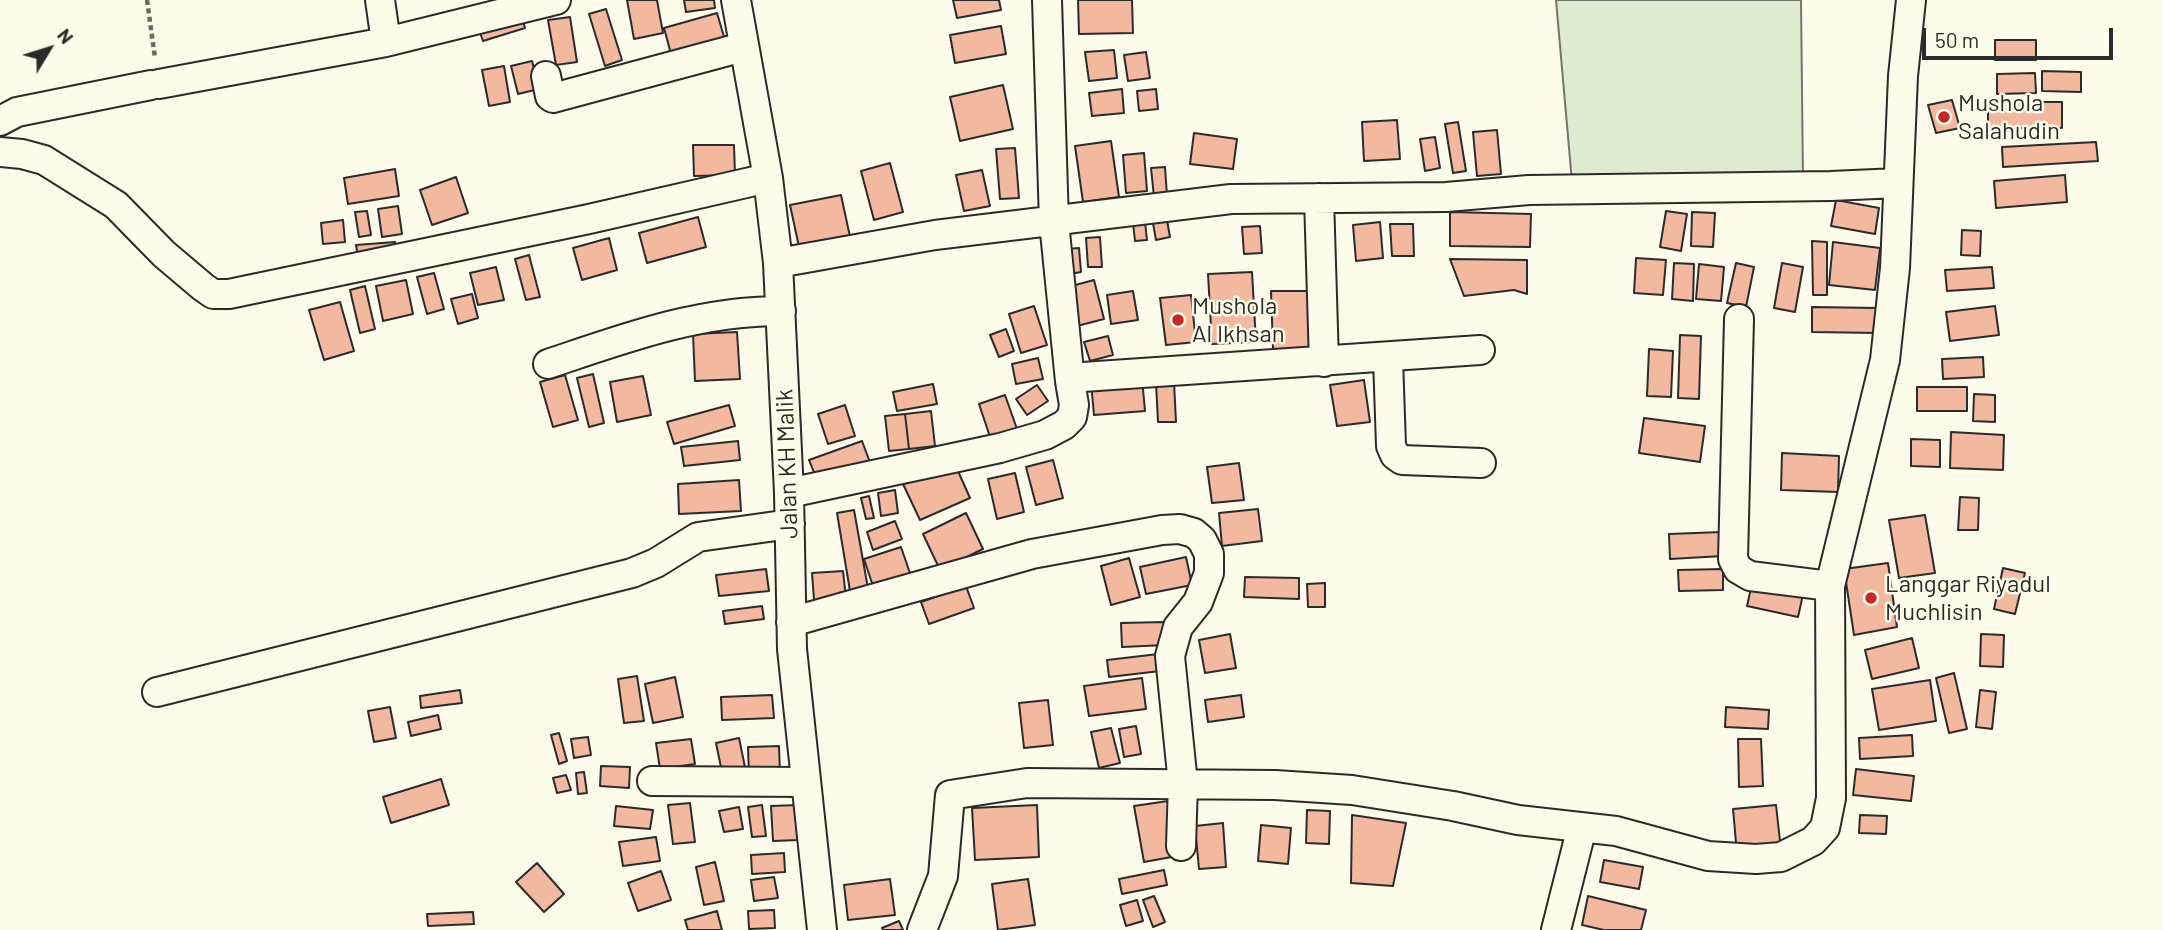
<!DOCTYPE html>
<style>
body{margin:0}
#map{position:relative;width:2163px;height:930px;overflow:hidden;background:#fdfbea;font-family:Barlow,sans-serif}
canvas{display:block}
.north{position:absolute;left:14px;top:14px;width:70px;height:70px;-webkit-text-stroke:5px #fdfbea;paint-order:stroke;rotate:52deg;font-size:19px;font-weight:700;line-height:28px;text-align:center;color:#2b2b2b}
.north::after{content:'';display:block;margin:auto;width:24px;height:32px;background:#2b2b2b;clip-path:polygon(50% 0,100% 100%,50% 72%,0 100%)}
.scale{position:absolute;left:1922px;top:28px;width:191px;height:32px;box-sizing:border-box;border:4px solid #2b2b2b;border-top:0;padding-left:9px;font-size:21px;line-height:24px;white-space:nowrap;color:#2b2b2b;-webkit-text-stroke:5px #fdfbea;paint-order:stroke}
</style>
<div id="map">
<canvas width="2163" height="930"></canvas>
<div class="north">N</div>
<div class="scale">50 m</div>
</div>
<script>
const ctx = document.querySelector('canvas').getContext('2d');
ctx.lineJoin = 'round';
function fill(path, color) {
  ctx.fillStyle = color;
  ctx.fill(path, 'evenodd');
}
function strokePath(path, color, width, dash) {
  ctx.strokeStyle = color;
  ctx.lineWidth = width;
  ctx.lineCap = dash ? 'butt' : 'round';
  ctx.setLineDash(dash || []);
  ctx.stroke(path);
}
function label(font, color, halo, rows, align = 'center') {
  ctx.font = font + ' Barlow,sans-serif';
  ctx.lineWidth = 5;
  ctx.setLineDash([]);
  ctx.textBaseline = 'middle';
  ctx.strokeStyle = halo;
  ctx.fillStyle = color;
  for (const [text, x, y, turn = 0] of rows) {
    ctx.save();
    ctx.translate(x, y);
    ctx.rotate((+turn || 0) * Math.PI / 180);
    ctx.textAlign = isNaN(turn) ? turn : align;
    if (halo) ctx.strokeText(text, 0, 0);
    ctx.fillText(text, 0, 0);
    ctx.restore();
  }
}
const green = new Path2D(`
 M1556,0H1801L1803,179L1572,182Z`);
fill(green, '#deebd1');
strokePath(green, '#74746e', 2);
const building = new Path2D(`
 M627,0H657L663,33L634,39Z
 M684,0H714L715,8L686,12Z
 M953,0H999L1001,10L957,18Z
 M1078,0H1132L1133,33L1079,34Z
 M606,9L622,60L605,66L589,14Z
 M520,11L525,28L483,41L477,24Z
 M717,13L725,40L671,54L664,28Z
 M570,17L577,62L556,65L548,20Z
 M1001,26L1006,54L955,63L950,35Z
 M1995,40H2036V60H1995Z
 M1114,50L1117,78L1089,81L1085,52Z
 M1146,52L1150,78L1128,81L1124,55Z
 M532,61L539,89L518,94L511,66Z
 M504,66L510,102L489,106L482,70Z
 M2042,71L2081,72V92L2042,91Z
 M2035,73L2036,93L1997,94V74Z
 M1003,85L1013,129L960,141L950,97Z
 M1122,89L1124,113L1092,116L1089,93Z
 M1156,89L1158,109L1139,111L1137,91Z
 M1952,100L1960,128L1936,133L1928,105Z
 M1988,102H2062V128H1988Z
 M1397,120L1400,159L1364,161L1362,122Z
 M1458,122L1466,171L1453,173L1445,124Z
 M1497,130L1501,174L1477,176L1473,132Z
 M1194,133L1237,139L1233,169L1190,164Z
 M1435,137L1440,168L1425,171L1420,139Z
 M1111,141L1119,197L1083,202L1075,146Z
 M2096,142L2098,161L2003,167L2002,147Z
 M693,145H734L735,175L694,176Z
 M1015,148L1019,198L1000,199L996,149Z
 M1144,153L1147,191L1126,193L1123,155Z
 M890,163L903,212L874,220L861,171Z
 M1165,167L1167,196L1154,197L1151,168Z
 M395,169L399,196L348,204L344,178Z
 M982,170L990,206L964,211L956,175Z
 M2065,175L2067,202L1996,208L1994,181Z
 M456,177L468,213L432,225L420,190Z
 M841,195L852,246L801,256L790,205Z
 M1836,200L1879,208L1875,234L1831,226Z
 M398,206L402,234L382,237L378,209Z
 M1165,209L1170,237L1156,240L1151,212Z
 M367,211L371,235L359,237L355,212Z
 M1666,211L1687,214L1681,251L1660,247Z
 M1450,212L1531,214L1530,247L1450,246Z
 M1692,212L1715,213L1713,247L1691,246Z
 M1144,213L1147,240L1135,241L1132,214Z
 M698,217L706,247L647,263L639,233Z
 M343,220L345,242L323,244L321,223Z
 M1380,222L1383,258L1356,261L1353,225Z
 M1390,224H1413L1414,256H1392Z
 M1260,226L1262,253L1244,254L1242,227Z
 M1962,230L1981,231L1980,256L1961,255Z
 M1100,237L1102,267H1088L1086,238Z
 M609,238L617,270L582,280L573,248Z
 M1812,241L1827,242V295H1813Z
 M395,242V253L358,256L356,245Z
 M1833,242L1880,248L1875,290L1829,285Z
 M1079,248L1081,272L1070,274L1067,249Z
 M529,255L540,297L526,300L515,259Z
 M1636,258L1666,260L1663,295L1634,293Z
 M1450,259L1527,260V294L1514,290L1464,296Z
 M1674,263L1694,264L1693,301L1672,299Z
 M1736,263L1754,267L1746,307L1727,303Z
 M1782,263L1803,267L1795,312L1774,308Z
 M1699,264L1724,267L1721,301L1696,299Z
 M496,267L504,300L478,305L470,273Z
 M1992,267L1994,288L1947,291L1945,270Z
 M1252,272L1256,342L1212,344L1208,274Z
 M434,273L444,309L427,314L417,277Z
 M406,280L413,314L383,321L376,286Z
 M1094,280L1104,319L1073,327L1064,288Z
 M365,286L375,329L360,333L350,290Z
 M1133,291L1138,320L1111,324L1107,295Z
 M1271,291H1317L1318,349H1273Z
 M472,294L478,318L458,324L451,299Z
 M1191,295L1196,342L1166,345L1160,298Z
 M340,302L354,351L324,360L309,310Z
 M1034,306L1047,345L1021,353L1009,314Z
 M1995,306L1999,335L1950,341L1946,312Z
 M1812,307L1878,308V333L1812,332Z
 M1006,329L1014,351L999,357L990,335Z
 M737,332L740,379L695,381L693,334Z
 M1680,335L1701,336L1699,399L1678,398Z
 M1108,336L1113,355L1090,361L1084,342Z
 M1649,349L1673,351L1671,397L1647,396Z
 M1983,357L1984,377L1943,379L1942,359Z
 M1038,358L1043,379L1016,384L1012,364Z
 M593,374L604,423L589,427L577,378Z
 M565,375L578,420L553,427L540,382Z
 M643,376L651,415L617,422L610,382Z
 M1142,378L1145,411L1094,415L1091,382Z
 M1364,380L1370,422L1337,426L1330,385Z
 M1174,382L1176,422H1158L1156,383Z
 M933,384L937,404L897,411L893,392Z
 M1037,385L1048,401L1027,415L1016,399Z
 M1917,387H1967V411H1917Z
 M1974,394L1995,395V422L1973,421Z
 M1005,395L1017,429L990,437L979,404Z
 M729,405L735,426L674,444L667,422Z
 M845,405L855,436L828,444L818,414Z
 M931,411L935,446L909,449L905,414Z
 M905,414L909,449L889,451L885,416Z
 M1644,418L1705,426L1700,462L1639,453Z
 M1951,432L2004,435L2003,470L1950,468Z
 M1911,439L1940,440V467L1911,466Z
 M738,441L740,460L684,466L681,447Z
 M862,441L871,465L819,485L809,460Z
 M1782,453L1839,456L1838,492L1781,490Z
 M1053,460L1063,498L1036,505L1026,467Z
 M954,462L970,498L920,520L903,484Z
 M1239,463L1244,500L1212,503L1207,467Z
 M1015,473L1024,512L997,519L988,479Z
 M739,480L741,511L679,514L678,484Z
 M895,490L898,513L881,516L878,493Z
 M869,496L874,518L866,519L861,498Z
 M1960,497L1979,498L1978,530H1958Z
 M1258,509L1262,541L1222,546L1219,513Z
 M854,510L869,594L851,597L837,513Z
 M966,513L983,549L940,570L923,534Z
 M1925,515L1935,573L1899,578L1889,520Z
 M895,521L902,539L873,550L867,532Z
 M1722,532L1723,556L1670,559L1669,534Z
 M901,547L913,582L876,595L864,559Z
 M1186,557L1192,585L1146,594L1140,567Z
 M1129,558L1140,597L1111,605L1101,566Z
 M1888,563L1897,627L1854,635L1844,569Z
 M2003,568L2025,573L2015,614L1994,609Z
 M766,569L769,591L719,596L716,575Z
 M1723,569V590L1679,591L1678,570Z
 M843,571L846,598L814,600L812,573Z
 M1245,577L1299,578V599L1244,597Z
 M1753,579L1804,590L1798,617L1747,606Z
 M1325,583V607H1308L1307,584Z
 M966,586L974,608L929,624L921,602Z
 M762,606L764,619L725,624L723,611Z
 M1165,622L1166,645L1122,647L1121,623Z
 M1230,634L1236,668L1205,673L1199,640Z
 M1981,634L2004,635L2003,667L1980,666Z
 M1912,638L1919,668L1872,679L1865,650Z
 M1167,653L1169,670L1109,677L1107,660Z
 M1954,673L1967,729L1949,733L1936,678Z
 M637,676L644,721L624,723L618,679Z
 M675,677L683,717L653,723L645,684Z
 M1142,678L1146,709L1089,716L1084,686Z
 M1930,680L1936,721L1879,730L1872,689Z
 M460,690L462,703L421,708L420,696Z
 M1980,690L1996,692L1992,729L1976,727Z
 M772,695L774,718L722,720L721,697Z
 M1241,695L1244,717L1208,722L1205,700Z
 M1048,700L1053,745L1024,748L1019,703Z
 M390,707L396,738L374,742L368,711Z
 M1726,707L1769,710L1768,729L1725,727Z
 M438,715L441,729L411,736L408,722Z
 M1136,726L1141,754L1124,757L1119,729Z
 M1111,728L1120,763L1099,768L1091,732Z
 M559,733L567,761L559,764L551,735Z
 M1912,735L1913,756L1860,759L1859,738Z
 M588,737L591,755L574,758L571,739Z
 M739,738L746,772L723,777L716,743Z
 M691,739L695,764L660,769L656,743Z
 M1738,739H1761L1763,786L1739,787Z
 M779,746L780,774L749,775L748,747Z
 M601,766L630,767L629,788L600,786Z
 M1856,769L1914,776L1911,801L1853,795Z
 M584,772L587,793L578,794L576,773Z
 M566,775L571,790L557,793L553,778Z
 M441,779L449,805L391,823L383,797Z
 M1168,801L1177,856L1144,862L1134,806Z
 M690,803L695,842L673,844L668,805Z
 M762,805L766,836L752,837L748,807Z
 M798,805L799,840L773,841L771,806Z
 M1037,805L1039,857L975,860L972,808Z
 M1776,805L1781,850L1737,854L1733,809Z
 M616,806L653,810L650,829L614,826Z
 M739,807L743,829L724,832L719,811Z
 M1307,810L1330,811L1329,844L1306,843Z
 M1352,815L1406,823L1393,886L1351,883Z
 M1860,815L1887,816L1886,834L1859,833Z
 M1223,823L1226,867L1199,869L1195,826Z
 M1261,825L1291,828L1288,864L1258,861Z
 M656,837L660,861L623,866L619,842Z
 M784,853L785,872L752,874L751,855Z
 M1604,860L1643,867L1639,889L1600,882Z
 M715,862L724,901L704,905L696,867Z
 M537,863L564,894L544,912L516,882Z
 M1164,870L1167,885L1122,894L1119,879Z
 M661,871L671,900L638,911L628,883Z
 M774,877L778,898L754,901L751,880Z
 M890,879L895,915L848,920L844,885Z
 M1028,879L1035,925L998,930L992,884Z
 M1154,896L1165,922L1153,927L1143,900Z
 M1588,896L1646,910L1641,930H1604L1582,925Z
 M1137,900L1143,921L1126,926L1120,905Z
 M774,910L775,928L749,929L748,911Z
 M717,911L722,930H688L685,920Z
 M473,912L474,924L428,926L427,914Z
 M899,921L903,930H883L882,928Z`);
fill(building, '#f2b8a0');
strokePath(building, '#2b2b2b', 2);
const minor = new Path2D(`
 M380,0L386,42L556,0
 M736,0L768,178L778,263L789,493L792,649L822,930
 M1047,0L1054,222L1070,381
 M546,76L550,96L553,98L743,47
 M159,84L386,42
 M0,121L17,112L151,85
 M0,152L22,154L44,160L116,205L164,254L203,287L213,294H229L589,219L768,178
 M1319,198L1324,362
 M778,263L935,235L1231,199L1446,197L1529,190L1831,186L1898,183
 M1739,319L1733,559L1738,569L1750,576L1830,586
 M1388,358L1391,446L1395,455L1402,460L1481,463
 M548,364C625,338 698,311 781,311
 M789,493L1000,448L1045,435L1064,425L1072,417L1074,405L1070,381L1083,377L1480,350
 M791,622L1032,554L1162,530L1180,529L1194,533L1202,540L1209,554V573L1198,602L1178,627L1170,656L1183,784L1181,846
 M157,692L632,573L656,563L698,537L790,524
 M652,781L805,782
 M922,930L943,876L950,795L1027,783L1275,785L1352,790L1453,806L1518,820L1616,831L1708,856L1756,859L1781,857L1813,841L1825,828L1831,798L1830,586L1885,360L1895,268L1903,76L1911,0
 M1556,930L1582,827`);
strokePath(minor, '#2b2b2b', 32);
strokePath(new Path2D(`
 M147,0L155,58`), '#6a6964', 4.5, [5, 3.5]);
strokePath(minor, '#fdfbea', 28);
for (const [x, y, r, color] of [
 [1944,117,7,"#c62828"],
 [1178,320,7,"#c62828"],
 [1871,598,7,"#c62828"]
]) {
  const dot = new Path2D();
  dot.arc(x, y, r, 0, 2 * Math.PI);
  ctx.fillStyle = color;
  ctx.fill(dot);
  strokePath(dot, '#fdfbea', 2.5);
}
label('24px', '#2b2b2b', '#fdfbea', [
 ["Mushola",1958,103],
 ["Salahudin",1958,131],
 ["Mushola",1192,306],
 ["Al Ikhsan",1192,334],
 ["Langgar Riyadul",1885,584],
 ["Muchlisin",1885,612]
], 'left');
label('24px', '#2b2b2b', '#fdfbea', [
 ["Jalan KH Malik",787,464,-92]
]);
</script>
